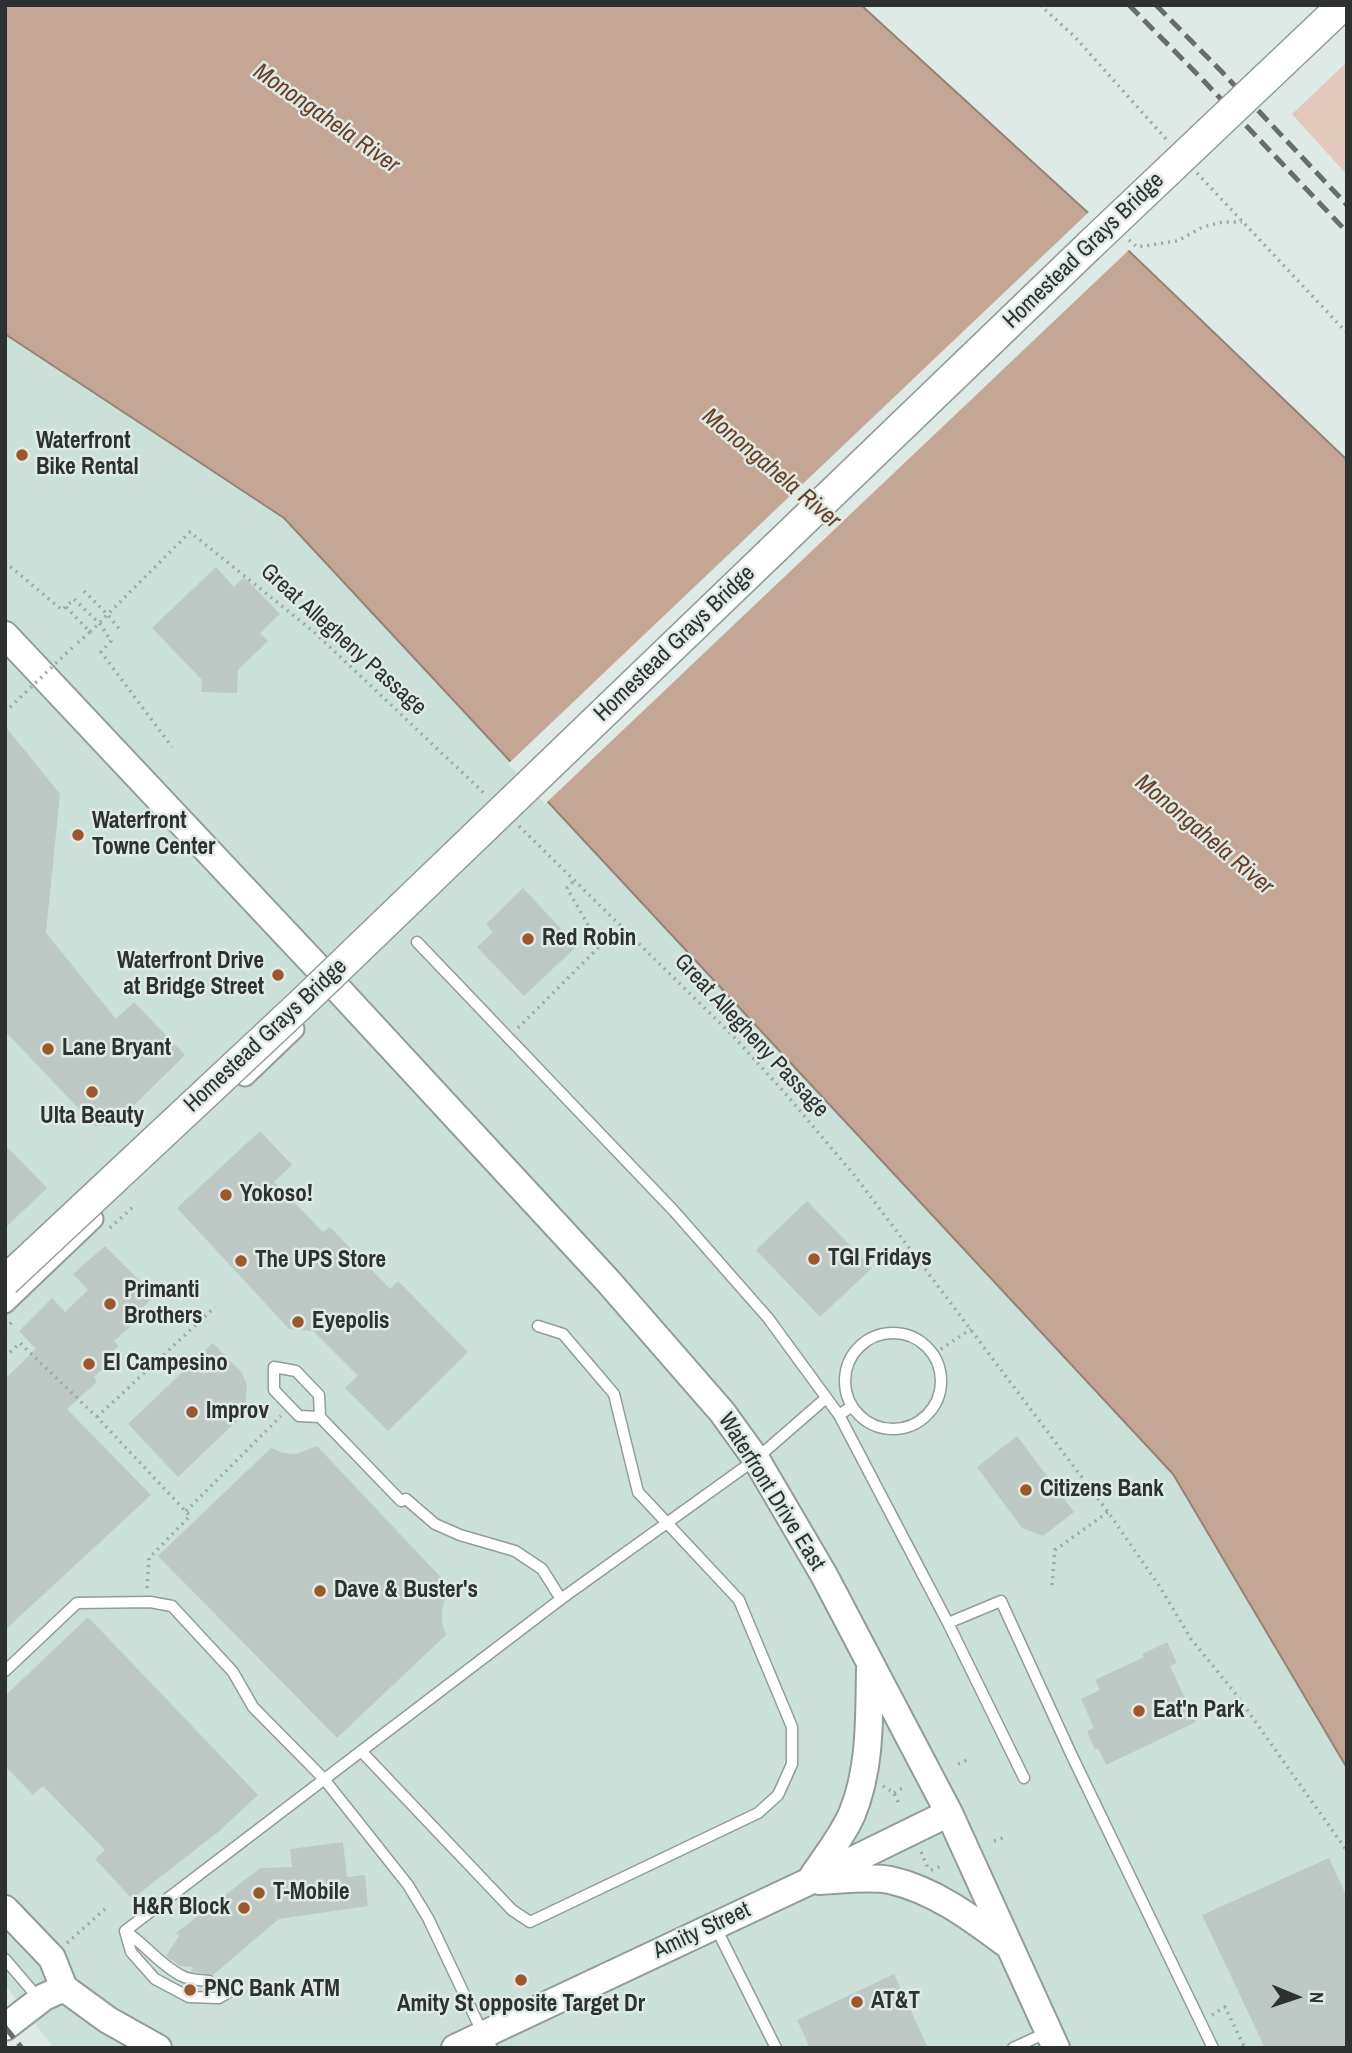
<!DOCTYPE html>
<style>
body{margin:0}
#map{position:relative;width:1352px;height:2053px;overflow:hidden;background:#dfeae7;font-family:"Archivo Narrow",sans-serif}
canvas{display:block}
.frame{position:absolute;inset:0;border:7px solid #2d3130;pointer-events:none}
.north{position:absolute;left:1261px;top:1962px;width:70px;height:70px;-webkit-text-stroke:5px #dfeae7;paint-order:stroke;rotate:92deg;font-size:19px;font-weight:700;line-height:28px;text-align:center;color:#2d3130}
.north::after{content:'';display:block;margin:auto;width:24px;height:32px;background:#2d3130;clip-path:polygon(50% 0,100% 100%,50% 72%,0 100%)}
</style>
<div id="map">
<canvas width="1352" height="2053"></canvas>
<div class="frame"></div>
<div class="north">N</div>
</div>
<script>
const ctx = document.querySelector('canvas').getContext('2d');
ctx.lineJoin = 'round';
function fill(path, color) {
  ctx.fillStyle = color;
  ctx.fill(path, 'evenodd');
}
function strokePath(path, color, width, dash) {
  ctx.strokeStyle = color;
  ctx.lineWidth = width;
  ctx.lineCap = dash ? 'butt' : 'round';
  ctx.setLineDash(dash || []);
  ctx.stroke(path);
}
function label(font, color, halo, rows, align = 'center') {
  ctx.font = font + ' "Archivo Narrow",sans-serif';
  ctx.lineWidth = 5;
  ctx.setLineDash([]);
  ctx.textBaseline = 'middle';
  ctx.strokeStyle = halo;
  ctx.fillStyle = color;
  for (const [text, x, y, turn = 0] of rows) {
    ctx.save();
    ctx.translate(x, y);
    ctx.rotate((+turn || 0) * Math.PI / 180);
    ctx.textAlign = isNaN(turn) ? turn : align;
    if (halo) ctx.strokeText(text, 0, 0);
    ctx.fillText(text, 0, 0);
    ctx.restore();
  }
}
fill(new Path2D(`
 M5,334L284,518L1173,1474L1347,1768V2048H54L5,1985Z`), '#cce0da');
fill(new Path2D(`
 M1347,62V175L1292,114Z`), '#e2c9bb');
const water = new Path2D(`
 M5,5H861L1108,231L1347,460V1768L1173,1474L284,518L5,334Z`);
fill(water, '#c4a694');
strokePath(water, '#978376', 2);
fill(new Path2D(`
 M1091,210L1131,248L545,804L508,764Z`), '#dfeae7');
fill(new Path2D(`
 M216,567L234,587L244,577L280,614L260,633L268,641L238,670L237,693L201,692L202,680L152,628Z
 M5,726L60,794L46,933L116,1019L134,1002L185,1055L113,1126H95L5,1031Z
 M523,888L577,946L524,996L477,947L493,932L486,924Z
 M260,1131L292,1165L274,1182L323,1232L330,1227L390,1289L398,1281L468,1352L388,1431L345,1388L358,1376L313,1331L289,1329L177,1208Z
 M5,1145L47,1188L5,1228Z
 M807,1201L872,1268L820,1317L756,1250Z
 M105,1246L155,1296L129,1320L133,1324L114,1341L119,1346L104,1359L109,1363L94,1377L97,1382L67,1409L151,1495L5,1630V1379L36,1349L19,1331L52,1298L65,1312L88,1290L73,1274Z
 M213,1343L242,1373L247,1386L245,1408L242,1416L178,1477L128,1424Z
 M1017,1436L1074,1512L1043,1536L1022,1528L977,1467Z
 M317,1446L449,1586L442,1610V1623L446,1635L337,1738L158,1556L271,1448L283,1453L296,1454Z
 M88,1617L258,1795L218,1832L132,1899L95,1859L105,1850L43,1786L33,1795L5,1766V1696Z
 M1167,1642L1177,1663L1170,1666L1196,1722L1106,1765L1098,1748L1095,1750L1087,1731L1094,1728L1081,1699L1100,1690L1095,1680L1144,1657L1142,1654Z
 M343,1842L347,1877L365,1875L368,1906L279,1919L213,1975L191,1971L193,1967L180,1966L166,1956L179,1936L176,1933L260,1868L292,1867L290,1849Z
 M1329,1858L1347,1897V2048H1265L1202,1915Z
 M894,1974L928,2048H810L797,2020Z`), '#bec9c6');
const lane = new Path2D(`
 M417,942L674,1211L768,1318L839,1415L851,1407
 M845 1381a48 48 0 1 1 96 0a48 48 0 1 1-96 0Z
 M839,1415L948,1623L1001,1601L1072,1756L1213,2048
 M320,1417L299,1416L274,1390V1367L296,1371L319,1395L320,1417L401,1501L406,1499L435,1524L460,1535L515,1551L542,1569L561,1599
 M948,1623L1024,1778
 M5,1671L77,1603L150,1602L172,1606L233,1672L253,1707L324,1779L408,1885L428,1918L483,2034L492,2048
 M361,1751L512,1910L530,1922L758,1813L778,1795L792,1764V1727L739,1600L638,1492L614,1394L563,1334L538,1326
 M715,1926L776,2048
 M125,1931L561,1599L756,1459L826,1398
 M125,1931L131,1952L155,1979L189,1997L219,1998L234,1989
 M125,1931C145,1944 160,1965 182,1976C189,1980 200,1980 209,1981
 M5,1959L40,2000
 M1013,2048L1048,2032`);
const street = new Path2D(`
 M245,1076L294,1029
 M5,1303L93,1219`);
const secondary = new Path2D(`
 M5,635L336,987L607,1280L722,1412L756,1459L824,1575L949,1813L1056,2048
 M811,1879C824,1859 842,1837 852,1814C871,1768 869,1718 870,1669
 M819,1881C841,1880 869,1876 890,1880C934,1890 970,1917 1005,1943
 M5,1909L52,1958L64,1988
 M64,1988L108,2020L158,2048
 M5,2027L44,1997L64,1988
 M455,2048L810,1881L949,1813`);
const primary = new Path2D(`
 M771,552L1091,244`);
strokePath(lane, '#929c99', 13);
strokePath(street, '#929c99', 23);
strokePath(secondary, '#929c99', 30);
strokePath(primary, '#929c99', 33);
strokePath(new Path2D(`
 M1040,5L1074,36L1166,139
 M1197,173L1347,333
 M1129,240L1137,247L1177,241L1203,227L1223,222H1242
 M5,562L62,610L74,599L100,624L111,641L101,652L172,747
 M84,591L108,615L120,630
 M66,607L90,632L74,646
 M90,632L190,532L314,632L485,794
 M519,826L733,1036L784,1092L855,1176L1108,1512L1160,1587L1191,1639L1235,1693L1347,1851
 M518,1028L600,946L567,888L575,880
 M110,1228L135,1205
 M5,1329L14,1320
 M935,1353L971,1329
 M5,1357L20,1343L97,1417L190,1516L149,1558L147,1589
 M97,1417L215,1307
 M186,1511L281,1416
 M1052,1585L1055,1550L1108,1512
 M958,1764L969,1759
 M883,1786L894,1793L899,1804
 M894,1793L904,1787
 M994,1841L1005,1837
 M921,1852L928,1868
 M931,1870L942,1866
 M67,1943L105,1909
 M1212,2015L1225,2007L1245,2048`), '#9fa8a5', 3.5, [2, 5]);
strokePath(lane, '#fff', 10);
strokePath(street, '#fff', 19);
strokePath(secondary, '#fff', 26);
strokePath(primary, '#fff', 30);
strokePath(new Path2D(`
 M1129,5L1201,78L1347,232
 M1156,5L1222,72L1347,205
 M5,2027L22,2048`), '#666d6b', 5, [14, 7]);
const primaryBridge = new Path2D(`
 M1091,244L1343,5
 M5,1281L300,1005L771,552`);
strokePath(primaryBridge, '#929c99', 33, []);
strokePath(new Path2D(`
 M5,712L74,646`), '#9fa8a5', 3.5, [2, 5]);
strokePath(primaryBridge, '#fff', 30);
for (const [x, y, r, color] of [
 [22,455,7,"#9c572a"],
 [78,835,7,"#9c572a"],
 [528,939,7,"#9c572a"],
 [278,975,7,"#9c572a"],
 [48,1049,7,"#9c572a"],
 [92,1092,7,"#9c572a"],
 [226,1195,7,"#9c572a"],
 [814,1259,7,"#9c572a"],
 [241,1261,7,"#9c572a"],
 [110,1304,7,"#9c572a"],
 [298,1322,7,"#9c572a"],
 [89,1364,7,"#9c572a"],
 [192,1412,7,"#9c572a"],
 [1026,1490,7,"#9c572a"],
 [320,1591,7,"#9c572a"],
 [1139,1711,7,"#9c572a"],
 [259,1893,7,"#9c572a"],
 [244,1908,7,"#9c572a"],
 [521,1980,7,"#9c572a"],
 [190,1990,7,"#9c572a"],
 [857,2002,7,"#9c572a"]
]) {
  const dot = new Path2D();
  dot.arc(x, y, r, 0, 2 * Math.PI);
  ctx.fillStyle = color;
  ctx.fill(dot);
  strokePath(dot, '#dfeae7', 2.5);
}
label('23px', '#2d3130', '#dfeae7', [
 ["Homestead Grays Bridge",1084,251,-44],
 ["Great Allegheny Passage",343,640,42],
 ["Homestead Grays Bridge",675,644,-44],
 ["Homestead Grays Bridge",266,1036,-43],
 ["Great Allegheny Passage",751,1036,47],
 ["Waterfront Drive East",771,1492,58],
 ["Amity Street",702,1931,-25]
]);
label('bold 23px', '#2d3130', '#dfeae7', [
 ["Waterfront",36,442],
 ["Bike Rental",36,468],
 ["Waterfront",92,822],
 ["Towne Center",92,848],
 ["Red Robin",542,939],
 ["Waterfront Drive",264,962,"right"],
 ["at Bridge Street",264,988,"right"],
 ["Lane Bryant",62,1049],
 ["Ulta Beauty",92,1117,"center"],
 ["Yokoso!",240,1195],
 ["TGI Fridays",828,1259],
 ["The UPS Store",255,1261],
 ["Primanti",124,1291],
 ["Brothers",124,1317],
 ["Eyepolis",312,1322],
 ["El Campesino",103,1364],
 ["Improv",206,1412],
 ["Citizens Bank",1040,1490],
 ["Dave & Buster's",334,1591],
 ["Eat'n Park",1153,1711],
 ["T-Mobile",273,1893],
 ["H&R Block",230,1908,"right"],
 ["PNC Bank ATM",204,1990],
 ["AT&T",871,2002],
 ["Amity St opposite Target Dr",521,2005,"center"]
], 'left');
label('italic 24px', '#6a3e23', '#dfeae7', [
 ["Monongahela River",326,119,35],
 ["Monongahela River",771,469,40],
 ["Monongahela River",1204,835,40]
]);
</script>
